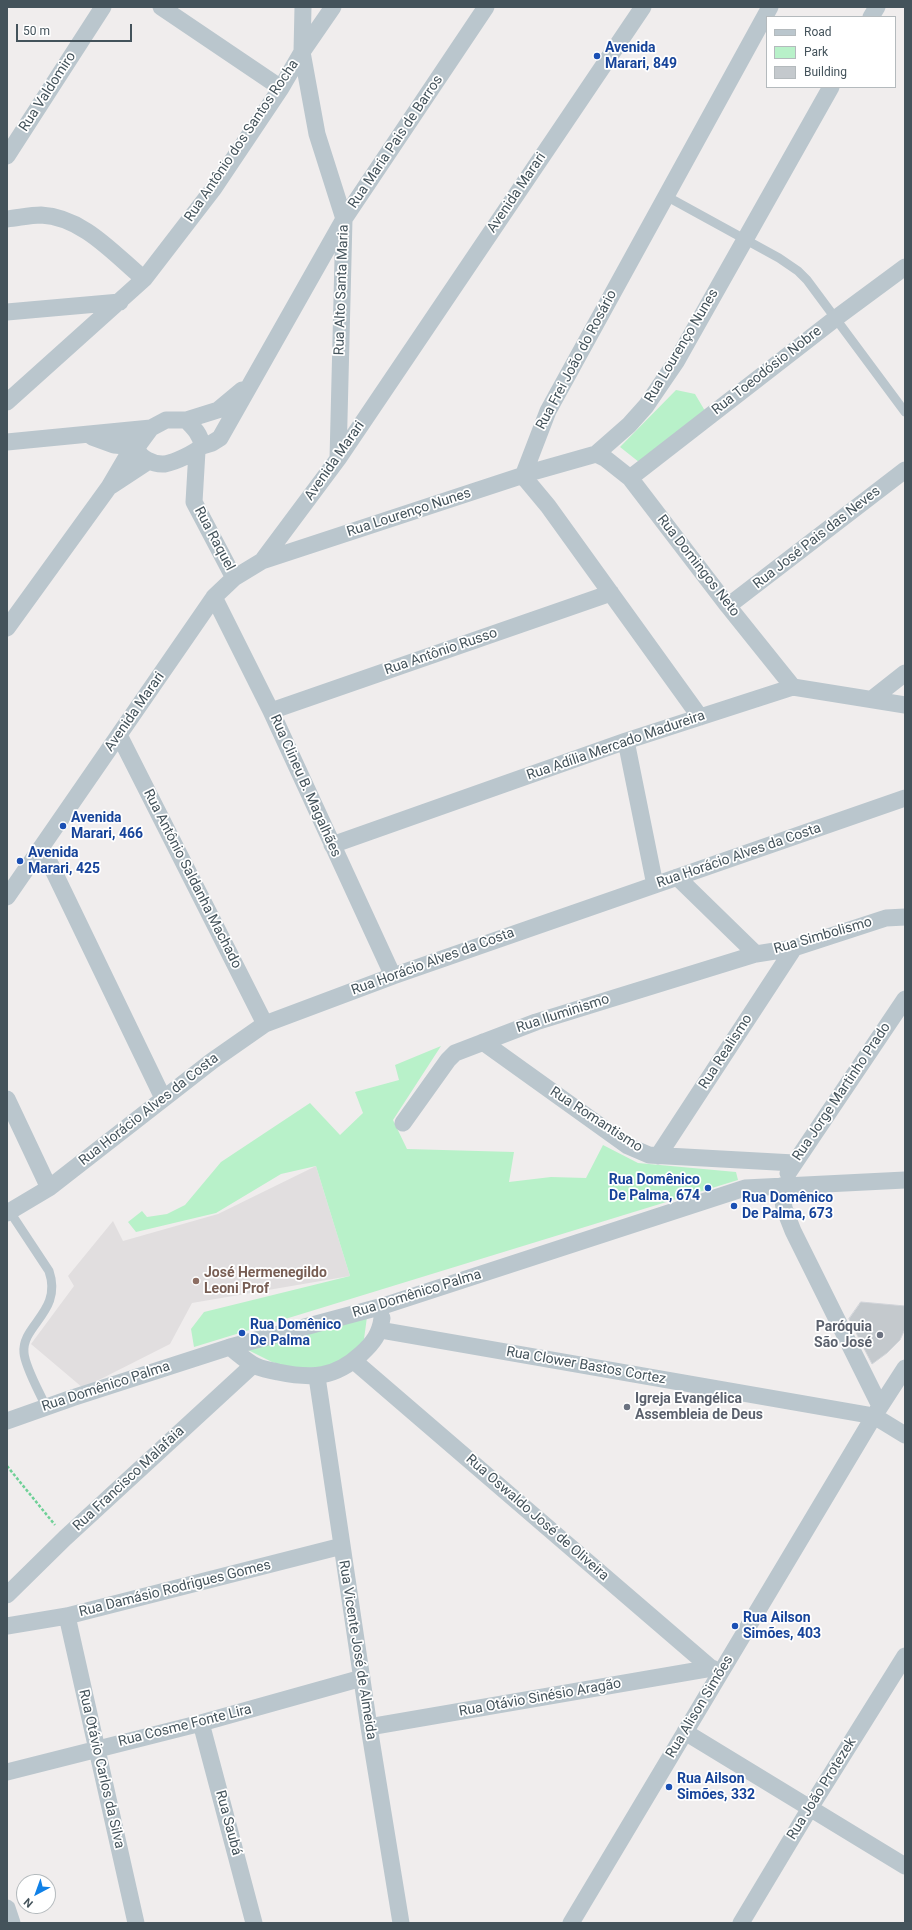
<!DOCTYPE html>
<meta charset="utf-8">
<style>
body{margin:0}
#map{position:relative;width:912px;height:1930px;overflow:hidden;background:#f0eded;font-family:Roboto,sans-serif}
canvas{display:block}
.frame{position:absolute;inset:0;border:8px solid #44535b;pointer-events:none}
.legend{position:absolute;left:766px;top:16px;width:130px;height:72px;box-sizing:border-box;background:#fff;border:1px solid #b4babd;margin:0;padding:5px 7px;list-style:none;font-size:12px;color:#44535b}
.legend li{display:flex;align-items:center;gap:8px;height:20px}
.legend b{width:20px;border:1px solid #b4babd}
.north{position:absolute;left:16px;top:1874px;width:40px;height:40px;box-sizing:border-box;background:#fff;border:1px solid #b4babd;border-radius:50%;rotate:221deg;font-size:11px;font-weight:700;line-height:16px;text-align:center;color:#44535b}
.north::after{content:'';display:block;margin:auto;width:14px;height:18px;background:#1081e7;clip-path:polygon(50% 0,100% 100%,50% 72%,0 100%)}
.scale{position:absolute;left:16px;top:24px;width:116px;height:18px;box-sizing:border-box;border:2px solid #44535b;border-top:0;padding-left:5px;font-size:12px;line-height:14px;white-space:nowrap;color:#44535b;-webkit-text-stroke:3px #fff;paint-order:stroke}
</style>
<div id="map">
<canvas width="912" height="1930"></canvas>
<div class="frame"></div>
<ul class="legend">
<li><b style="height:5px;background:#bac6cd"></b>Road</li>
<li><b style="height:11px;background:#b8f1c9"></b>Park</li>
<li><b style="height:11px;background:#c4c9cd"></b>Building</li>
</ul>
<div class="north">N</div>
<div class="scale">50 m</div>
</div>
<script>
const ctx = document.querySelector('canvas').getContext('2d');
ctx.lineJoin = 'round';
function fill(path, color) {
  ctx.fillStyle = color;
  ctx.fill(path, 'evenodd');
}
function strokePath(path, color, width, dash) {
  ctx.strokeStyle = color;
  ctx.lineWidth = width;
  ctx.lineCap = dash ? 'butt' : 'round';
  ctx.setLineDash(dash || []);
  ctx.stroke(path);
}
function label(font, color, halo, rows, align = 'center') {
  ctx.font = font + ' Roboto,sans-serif';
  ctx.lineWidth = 3.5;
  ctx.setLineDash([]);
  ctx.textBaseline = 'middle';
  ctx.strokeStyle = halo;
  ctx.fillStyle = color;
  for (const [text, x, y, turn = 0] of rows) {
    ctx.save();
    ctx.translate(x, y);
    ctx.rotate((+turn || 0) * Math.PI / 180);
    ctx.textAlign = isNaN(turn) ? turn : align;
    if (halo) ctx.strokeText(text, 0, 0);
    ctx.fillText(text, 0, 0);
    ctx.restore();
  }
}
fill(new Path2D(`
 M316,1166L350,1276L192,1303L170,1344L83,1388L31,1344L74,1286L68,1276L113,1221L123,1241L218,1214Z`), '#e1dedf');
fill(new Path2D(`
 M676,390L695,394L711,421L649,470L620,447Z
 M441,1046L393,1120L407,1149L514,1152L509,1182L551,1177L586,1178L603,1145L638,1163L736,1172L738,1180L194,1347L191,1329L204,1312L350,1276L316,1166L281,1174L216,1213L136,1232L128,1222L142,1211L147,1217L167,1214L185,1205L221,1162L310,1103L340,1135L363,1113L355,1092L399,1080L395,1065Z
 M367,1317L364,1339L356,1351L332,1366L296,1369L272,1362L248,1350Z`), '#b8f1c9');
const building = new Path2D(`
 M861,1302L905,1306V1329L900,1340L887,1353L872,1364L849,1319Z`);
fill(building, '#c4c9cd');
strokePath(building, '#d1d4d9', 1);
strokePath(new Path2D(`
 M7,1466L55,1525`), '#6fd097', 2.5, [3, 2]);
strokePath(new Path2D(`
 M666,196L779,258L798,271L807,280L905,412
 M10,1212L49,1271C63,1312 21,1325 24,1353C25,1367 40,1393 46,1407`), '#bac6cd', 9);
strokePath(new Path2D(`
 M161,7L281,88
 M303,7L302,52L317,134L344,219L338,459
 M871,17L877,7
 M7,156L103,7
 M7,219C18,218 30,215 41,215C83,217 114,254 144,279
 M7,312L120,302
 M7,402L144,279L214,188L281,88L302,52L333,7
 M166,420H186C194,428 201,435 202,446C195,453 175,462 165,464C154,465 138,458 137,447L151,428Z
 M186,420L218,410L242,390
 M92,437L114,445L137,447
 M7,442L151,428
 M202,446L212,443L220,438L344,219L486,7
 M197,451L194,502L234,578
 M596,454L606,459L630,478L728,606L793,687
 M630,478L836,318L905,267
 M111,486L149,461
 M262,561L536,471L596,454L629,425L646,406L676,362L831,87
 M214,597L271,711L393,976
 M728,606L905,470
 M7,628L109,487L126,458L137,451
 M872,699L905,673
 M271,711L611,593
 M700,717L548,506L523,476L548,411L770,7
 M119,735L265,1024
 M626,741L655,885
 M332,845L626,741L793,687L905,705
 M42,847L163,1098
 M677,877L756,954L794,948L886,918L905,917
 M7,897L214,597L234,578L262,561L338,459L643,7
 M483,1042L628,1146L649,1155L794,1163
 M7,1099L49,1188
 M403,1123L448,1060L455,1053L536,1022L756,954
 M658,1156L794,948
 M788,1173L905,999
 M781,1186L784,1208L793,1231L880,1406
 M7,1213L49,1188L212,1061L265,1024L393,976L905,798
 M380,1330L874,1416L905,1435
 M230,1347C237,1353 244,1359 252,1364C259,1369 270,1370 278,1372C312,1379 335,1378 361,1354C373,1343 380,1334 382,1318
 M354,1361L719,1675
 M317,1377L369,1727L401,1923
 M7,1421L72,1398L230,1347L383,1306L745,1188L905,1180
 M7,1595L65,1538L253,1365
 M67,1616L136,1923
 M7,1626L67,1616L342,1546
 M201,1723L254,1923
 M369,1727L712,1668
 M685,1732L905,1866
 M7,1772L201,1723L362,1678
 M7,1908L12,1923
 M571,1923L874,1416L905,1368
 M741,1923L810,1808L905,1656`), '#bac6cd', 17);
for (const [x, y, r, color] of [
 [597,56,4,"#1a4fb4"],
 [63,826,4,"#1a4fb4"],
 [20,861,4,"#1a4fb4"],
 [708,1188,4,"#1a4fb4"],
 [734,1206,4,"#1a4fb4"],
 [196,1281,4,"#8d6e63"],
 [242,1333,4,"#1a4fb4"],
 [880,1335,4,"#6b7280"],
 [627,1407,4,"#6b7280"],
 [735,1626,4,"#1a4fb4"],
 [669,1787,4,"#1a4fb4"]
]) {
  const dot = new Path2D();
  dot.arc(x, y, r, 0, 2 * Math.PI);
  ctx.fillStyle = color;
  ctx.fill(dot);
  strokePath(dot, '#fff', 1.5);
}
label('bold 14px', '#164399', '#fff', [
 ["Avenida",605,48],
 ["Marari, 849",605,64],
 ["Avenida",71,818],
 ["Marari, 466",71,834],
 ["Avenida",28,853],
 ["Marari, 425",28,869],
 ["Rua Domênico",700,1180,"right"],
 ["De Palma, 674",700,1196,"right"],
 ["Rua Domênico",742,1198],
 ["De Palma, 673",742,1214],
 ["Rua Domênico",250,1325],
 ["De Palma",250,1341],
 ["Rua Ailson",743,1618],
 ["Simões, 403",743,1634],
 ["Rua Ailson",677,1779],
 ["Simões, 332",677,1795]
], 'left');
label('14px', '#44535b', '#fff', [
 ["Rua Valdomiro",48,92,-57],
 ["Rua Antônio dos Santos Rocha",242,141,-56],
 ["Rua Maria Pais de Barros",396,142,-56],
 ["Avenida Marari",517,193,-56],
 ["Rua Alto Santa Maria",342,290,-88],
 ["Rua Lourenço Nunes",682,346,-59],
 ["Rua Frei João do Rosário",577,360,-62],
 ["Rua Toeodósio Nobre",767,371,-38],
 ["Avenida Marari",335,461,-55],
 ["Rua Lourenço Nunes",409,513,-18],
 ["Rua José Pais das Neves",817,538,-38],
 ["Rua Raquel",214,539,62],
 ["Rua Domingos Neto",698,566,52],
 ["Rua Antônio Russo",441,652,-19],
 ["Avenida Marari",135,712,-55],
 ["Rua Adília Mercado Madureira",616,746,-19],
 ["Rua Clineu B. Magalhães",305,786,66],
 ["Rua Horácio Alves da Costa",739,856,-19],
 ["Rua Antônio Saldanha Machado",192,879,63],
 ["Rua Simbolismo",823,936,-16],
 ["Rua Horácio Alves da Costa",433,962,-20],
 ["Rua Iluminismo",563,1014,-18],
 ["Rua Realismo",726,1052,-57],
 ["Rua Jorge Martinho Prado",842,1092,-56],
 ["Rua Horácio Alves da Costa",149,1110,-38],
 ["Rua Romantismo",596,1120,33],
 ["Rua Domênico Palma",417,1294,-17],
 ["Rua Clower Bastos Cortez",586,1366,10],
 ["Rua Domênico Palma",106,1387,-18],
 ["Rua Francisco Malafaia",129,1479,-43],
 ["Rua Oswaldo José de Oliveira",537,1518,41],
 ["Rua Damásio Rodrigues Gomes",175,1589,-14],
 ["Rua Vicente José de Almeida",357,1650,81],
 ["Rua Otávio Sinésio Aragão",540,1698,-10],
 ["Rua Alison Simões",700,1707,-59],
 ["Rua Cosme Fonte Lira",185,1726,-14],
 ["Rua Otávio Carlos da Silva",101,1769,77],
 ["Rua João Protezek",822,1789,-58],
 ["Rua Saubá",228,1823,75]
]);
label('bold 14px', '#785e54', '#fff', [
 ["José Hermenegildo",204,1273],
 ["Leoni Prof",204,1289]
], 'left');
label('bold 14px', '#5b616d', '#fff', [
 ["Paróquia",872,1327],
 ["São José",872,1343],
 ["Igreja Evangélica",635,1399,"left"],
 ["Assembleia de Deus",635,1415,"left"]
], 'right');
</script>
